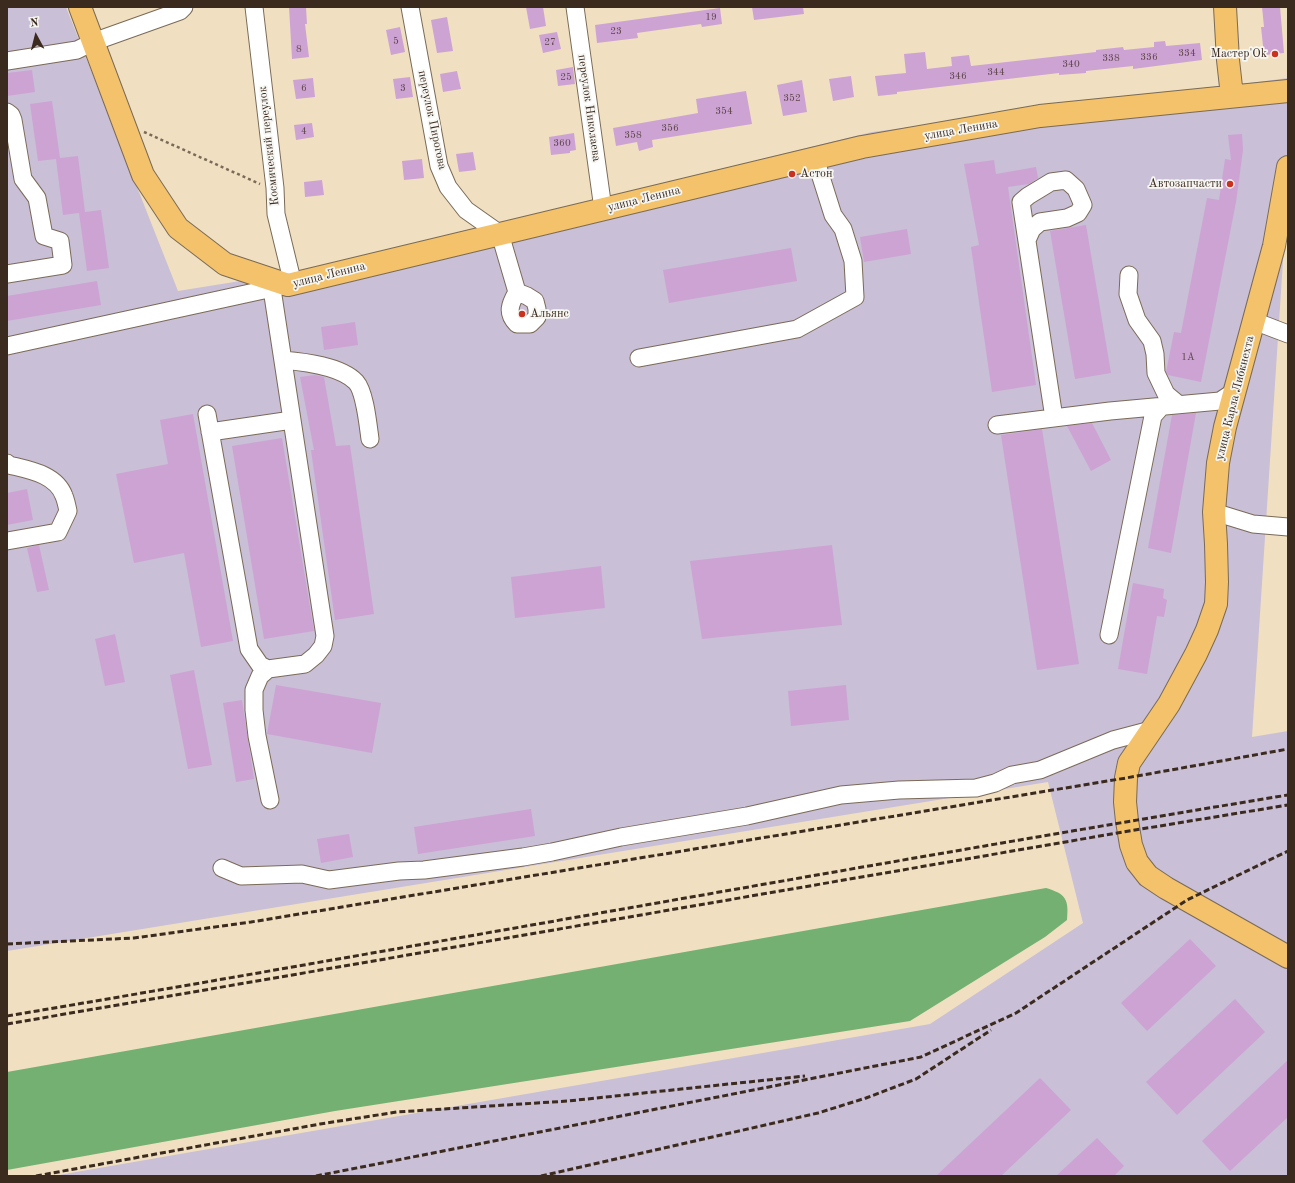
<!DOCTYPE html>
<meta charset="utf-8">
<style>
body{margin:0}
#map{position:relative;width:1295px;height:1183px;overflow:hidden;background:#f0e0c1;font-family:"Old Standard TT",serif}
canvas{display:block}
.frame{position:absolute;inset:0;border:8px solid #3b2a1e;pointer-events:none}
.north{position:absolute;left:16px;top:16px;width:40px;height:40px;-webkit-text-stroke:3px #f6f6f2;paint-order:stroke;rotate:353deg;font-size:11px;font-weight:700;line-height:16px;text-align:center;color:#3b2a1e}
.north::after{content:'';display:block;margin:auto;width:14px;height:18px;background:#3b2a1e;clip-path:polygon(50% 0,100% 100%,50% 72%,0 100%)}
</style>
<div id="map">
<canvas width="1295" height="1183"></canvas>
<div class="frame"></div>
<div class="north">N</div>
</div>
<script>
const ctx = document.querySelector('canvas').getContext('2d');
ctx.lineJoin = 'round';
function fill(path, color) {
  ctx.fillStyle = color;
  ctx.fill(path, 'evenodd');
}
function strokePath(path, color, width, dash) {
  ctx.strokeStyle = color;
  ctx.lineWidth = width;
  ctx.lineCap = dash ? 'butt' : 'round';
  ctx.setLineDash(dash || []);
  ctx.stroke(path);
}
function label(font, color, halo, rows, align = 'center') {
  ctx.font = font + ' "Old Standard TT",serif';
  ctx.lineWidth = 3.5;
  ctx.setLineDash([]);
  ctx.textBaseline = 'middle';
  ctx.strokeStyle = halo;
  ctx.fillStyle = color;
  for (const [text, x, y, turn = 0] of rows) {
    ctx.save();
    ctx.translate(x, y);
    ctx.rotate((+turn || 0) * Math.PI / 180);
    ctx.textAlign = isNaN(turn) ? turn : align;
    if (halo) ctx.strokeText(text, 0, 0);
    ctx.fillText(text, 0, 0);
    ctx.restore();
  }
}
fill(new Path2D(`
 M7,7H66L178,291L309,270L872,132L1288,78V184L1252,737L1288,731V1176H53L930,1024L1083,923L1048,782L7,951Z`), '#c9bfd7');
fill(new Path2D(`
 M1046,888C1066,894 1069,899 1067,920L1045,937L910,1021L335,1111L7,1170V1072Z`), '#74b071');
fill(new Path2D(`
 M289,7H306L307,24H305L309,57L292,59Z
 M526,7H543L546,26L530,29Z
 M752,7H803L804,14L754,20Z
 M1262,7H1280L1284,53L1264,55L1261,27H1264Z
 M720,8L722,24L702,27L701,24L637,33L638,38L597,43L595,25Z
 M447,17L453,51L437,53L431,20Z
 M400,27L405,52L391,55L386,30Z
 M557,32L561,49L543,53L539,35Z
 M1165,41L1166,46L1200,43L1202,60L1133,69V66L1086,71V73L1059,75V73L897,92V94L878,96L875,76L906,73L904,54L925,52L927,69L952,66L951,57L969,55L971,66L1096,52V50L1123,47L1124,50L1154,47V42Z
 M573,67L575,84L558,86L556,70Z
 M32,70L35,92L7,96V73Z
 M457,71L461,89L443,92L440,74Z
 M851,76L854,97L833,101L829,79Z
 M410,77L413,97L396,99L393,79Z
 M313,78L315,97L296,99L293,80Z
 M802,80L807,112L783,116L777,85Z
 M746,91L752,124L652,140L653,147L639,151L637,142L616,146L613,128L698,113L696,99Z
 M52,101L60,158L78,156L85,212L101,210L109,268L87,271L79,213L63,215L56,159L38,161L30,104Z
 M312,123L314,137L296,140L294,125Z
 M574,133L576,150L570,151V153L551,155L549,137Z
 M1242,134L1243,150L1236,202L1201,382L1168,375L1166,372L1174,332L1181,333L1207,198L1219,200L1225,159L1231,160L1228,135Z
 M473,152L476,170L459,172L456,154Z
 M422,159L424,178L404,180L402,161Z
 M994,160L996,174L1036,167L1038,178L1029,184L1008,187L1036,385L992,392L971,247L979,245L964,164Z
 M322,180L324,195L305,197L304,182Z
 M1086,225L1111,373L1075,379L1050,231Z
 M907,229L911,254L864,262L860,237Z
 M791,248L797,281L669,303L663,270Z
 M97,281L101,305L7,321V296Z
 M355,322L358,345L324,350L321,327Z
 M315,375L324,377L336,446L350,445L374,614L335,620L311,450H314L300,377Z
 M1196,413L1171,553L1148,548L1172,415Z
 M193,414L233,641L201,647L184,553L134,563L116,474L168,464L160,420Z
 M1092,423L1111,460L1091,471L1067,426Z
 M1042,429L1079,664L1037,670L1001,435Z
 M282,438L314,631L264,639L232,446Z
 M27,489L33,520L7,525V493Z
 M39,545L49,590L37,592L27,548Z
 M832,545L842,625L702,639L690,561Z
 M601,566L605,608L515,618L511,577Z
 M1133,583L1164,589L1163,598L1167,600L1164,617L1157,616L1147,674L1118,669Z
 M115,634L125,682L105,686L95,639Z
 M194,670L212,765L188,769L170,675Z
 M276,685L381,703L372,753L267,734Z
 M846,685L849,720L791,726L788,691Z
 M242,700L254,779L236,782L223,703Z
 M531,809L535,836L418,854L414,827Z
 M349,834L353,857L321,863L317,839Z
 M1190,939L1216,966L1147,1031L1121,1003Z
 M1235,999L1265,1032L1177,1115L1146,1082Z
 M1288,1060V1117L1230,1171L1202,1141Z
 M1040,1078L1071,1110L1001,1176H936Z
 M1097,1138L1124,1166L1114,1176H1056Z`), '#cda3d4');
const minor = new Path2D(`
 M254,7L275,188L276,214L293,284
 M410,7L439,166L448,187L466,210L500,234L517,292C510,304 506,313 517,324H530L537,317V309L535,301L527,296L517,292
 M575,7L603,209
 M7,61L77,50L93,42L180,11L184,7
 M7,112L11,115L13,120L23,179L37,198L44,236L60,241L63,265L7,274
 M1027,240L1032,229L1040,222L1067,218L1078,213L1083,205L1076,189L1066,180L1051,182L1028,196L1021,202L1054,418
 M1129,275L1128,294L1137,320L1152,341L1155,354L1156,373L1166,394L1178,404
 M1254,321L1288,334
 M7,346L282,286
 M639,358L797,329L855,297L853,261L843,229L833,215L815,158
 M283,360C305,362 341,366 356,382C365,392 368,425 370,439
 M207,414L249,649L260,665L268,669
 M997,425L1110,411L1220,401L1235,391
 M210,432L292,420
 M7,463L9,465C29,470 56,474 64,496C66,501 67,506 68,511L58,532L7,541
 M1214,512L1253,524L1288,527
 M1109,635L1153,416L1162,406
 M270,800L257,736L254,710V690L260,676L268,669L305,664L316,655L323,646L325,636L272,289
 M222,868L241,876L302,874L329,880L399,871L424,870L523,857L552,852L621,837L747,816L841,795L899,790L976,788L995,783L1012,775L1040,770L1113,740L1151,730`);
const major = new Path2D(`
 M80,7L143,175L178,228L225,264L288,285L862,147L1040,116L1288,91
 M1225,7L1228,60L1232,96
 M1288,167L1274,246L1225,427L1218,463L1214,512L1216,544L1217,582L1216,604L1207,630L1196,654L1169,704L1129,763L1126,778L1125,802L1127,821L1131,845L1137,862L1148,876L1166,888L1288,957`);
strokePath(minor, '#7a6a57', 19);
strokePath(major, '#7a6a57', 24);
strokePath(new Path2D(`
 M144,132L260,184`), '#7a6a57', 2.5, [3, 3]);
strokePath(minor, '#fff', 17);
strokePath(major, '#f3c26a', 22);
strokePath(new Path2D(`
 M7,944L134,938L251,922L1126,778L1288,749
 M7,1016C434,944 860,865 1288,795
 M7,1024L1129,831L1288,805
 M36,1176L320,1124L397,1112L568,1101L805,1076
 M316,1176L921,1057L1016,1013L1187,900L1288,851
 M541,1176L818,1113L866,1098L916,1079L991,1030`), '#3b2a1e', 3, [6, 3]);
for (const [x, y, r, color] of [
 [1275,54,4,"#c8321e"],
 [792,174,4,"#c8321e"],
 [1230,184,4,"#c8321e"],
 [522,314,4,"#c8321e"]
]) {
  const dot = new Path2D();
  dot.arc(x, y, r, 0, 2 * Math.PI);
  ctx.fillStyle = color;
  ctx.fill(dot);
  strokePath(dot, '#f6f6f2', 1.5);
}
label('10px', '#60484c', null, [
 ["19",711,17],
 ["23",616,31],
 ["5",396,41],
 ["27",550,42],
 ["8",299,49],
 ["334",1187,53],
 ["336",1149,57],
 ["338",1111,58],
 ["340",1071,64],
 ["344",996,72],
 ["346",958,76],
 ["25",566,77],
 ["6",304,88],
 ["3",403,88],
 ["352",792,98],
 ["354",724,111],
 ["356",670,128],
 ["4",304,131],
 ["358",633,135],
 ["360",562,143],
 ["1А",1188,357]
]);
label('12px', '#3b2a1e', '#f6f6f2', [
 ["Мастер'Ok",1267,54],
 ["Астон",800,174,"left"],
 ["Автозапчасти",1222,184],
 ["Альянс",530,314,"left"]
], 'right');
label('12px', '#3b2a1e', '#f6f6f2', [
 ["переулок Николаева",589,108,82],
 ["переулок Пирогова",432,120,78],
 ["улица Ленина",961,130,-10],
 ["Космический переулок",269,146,-96],
 ["улица Ленина",644,199,-14],
 ["улица Ленина",329,275,-14],
 ["улица Карла Либкнехта",1235,398,-76]
]);
</script>
